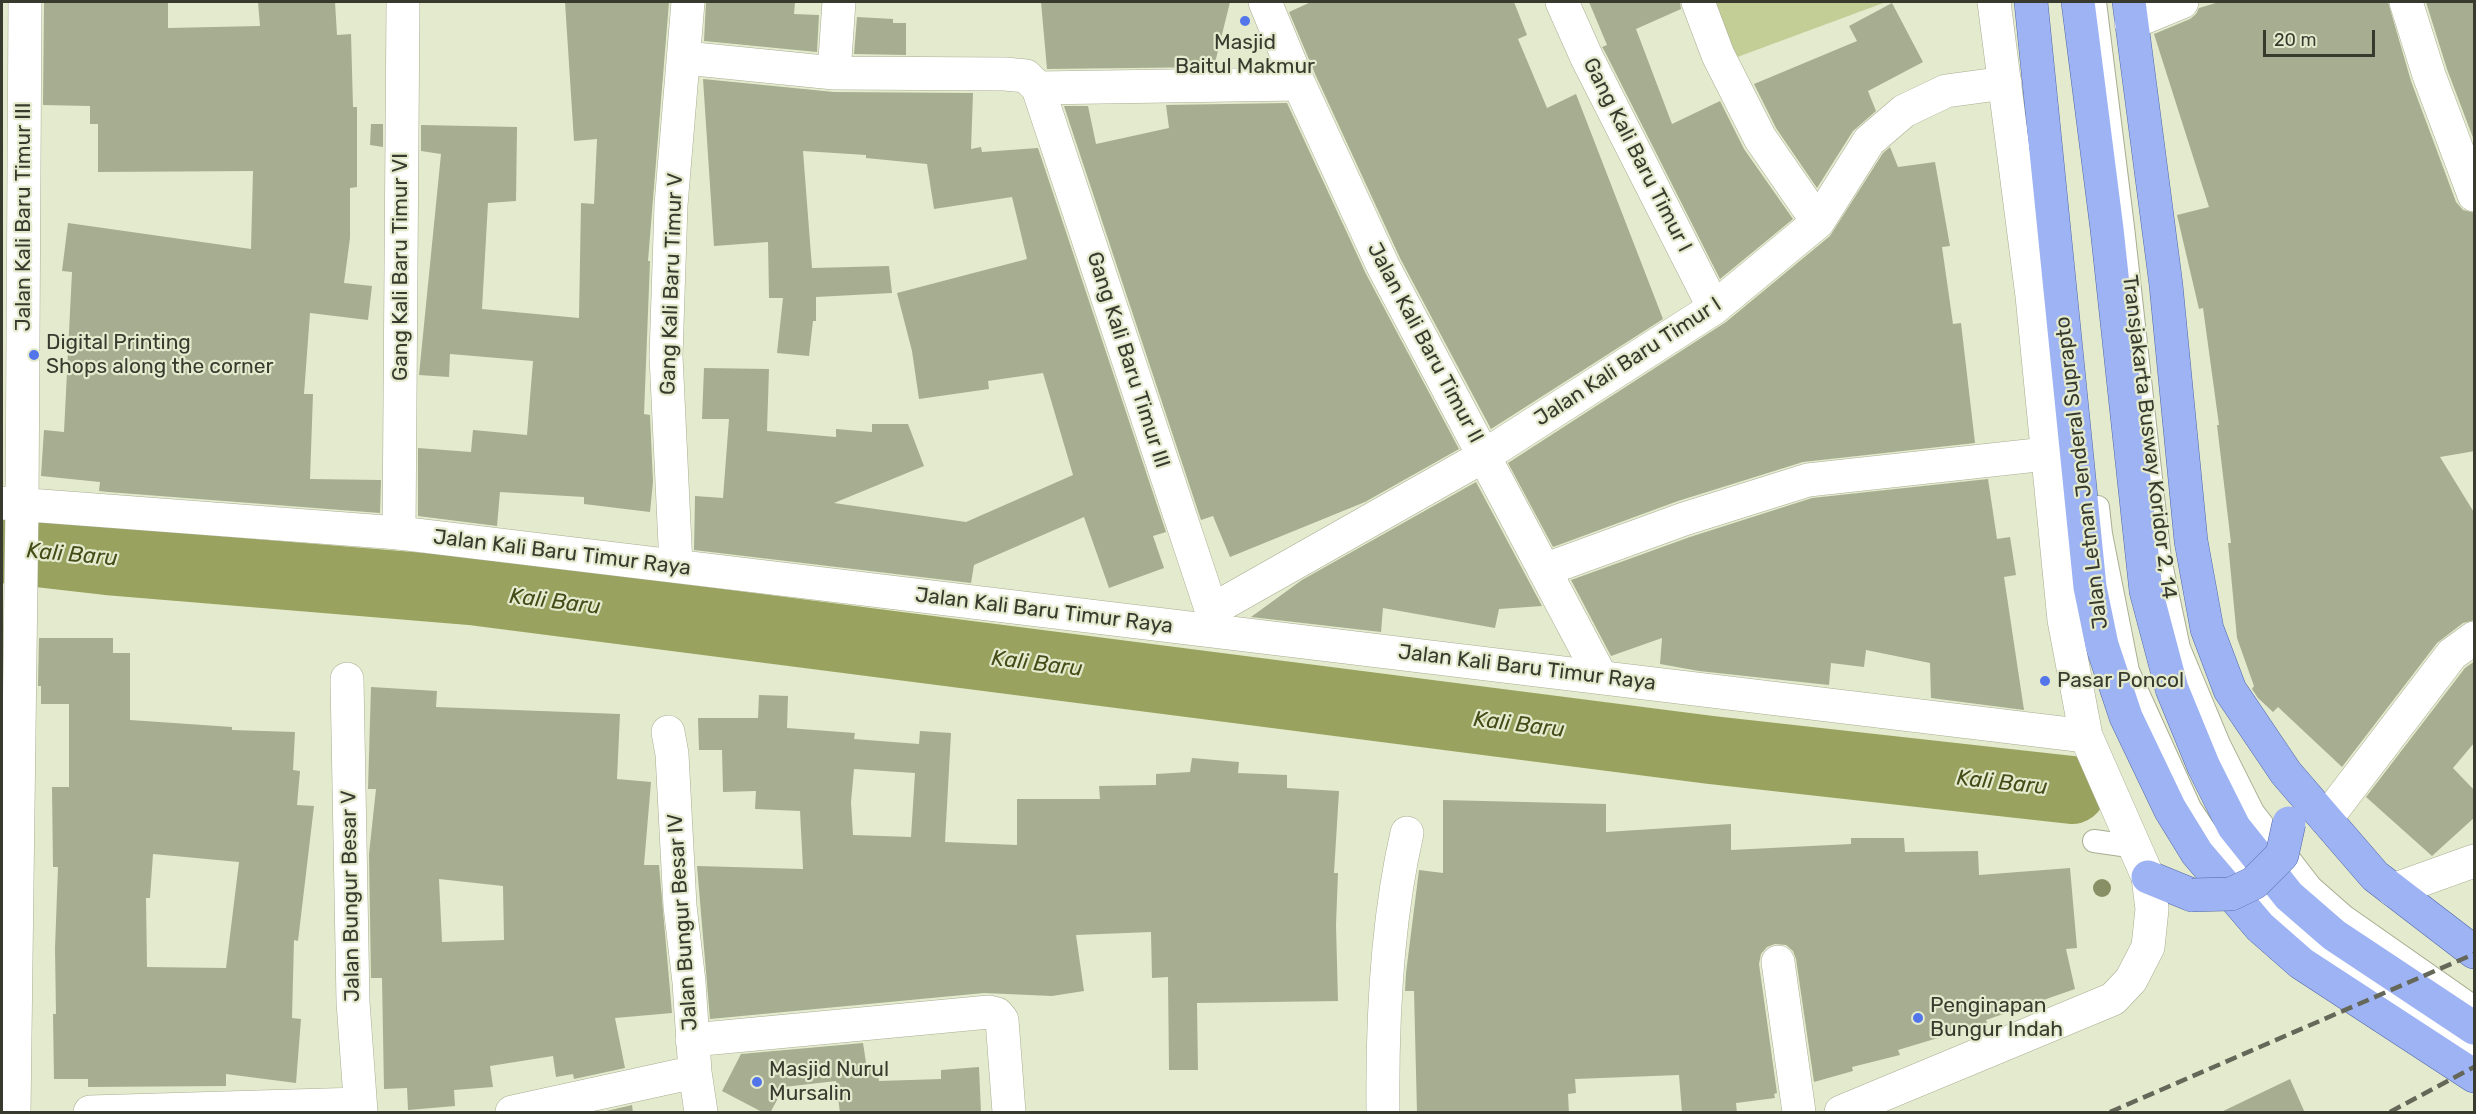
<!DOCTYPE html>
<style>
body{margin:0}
#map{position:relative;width:2476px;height:1114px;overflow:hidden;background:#e4eacd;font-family:Rubik,sans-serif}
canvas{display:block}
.frame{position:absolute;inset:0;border:3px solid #383a2e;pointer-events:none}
.scale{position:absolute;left:2263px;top:30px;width:112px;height:27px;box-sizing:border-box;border:3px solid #383a2e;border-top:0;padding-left:8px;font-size:18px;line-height:21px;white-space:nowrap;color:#383a2e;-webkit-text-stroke:4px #e4eacd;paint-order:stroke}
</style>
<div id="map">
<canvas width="2476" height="1114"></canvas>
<div class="frame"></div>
<div class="scale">20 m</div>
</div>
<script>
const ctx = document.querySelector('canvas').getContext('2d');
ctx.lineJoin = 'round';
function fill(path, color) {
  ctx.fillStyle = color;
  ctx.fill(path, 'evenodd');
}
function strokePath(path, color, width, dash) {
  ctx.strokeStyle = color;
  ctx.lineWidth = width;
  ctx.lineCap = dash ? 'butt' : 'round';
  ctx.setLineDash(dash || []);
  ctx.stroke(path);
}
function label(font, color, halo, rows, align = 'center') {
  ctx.font = font + ' Rubik,sans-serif';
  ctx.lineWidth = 4.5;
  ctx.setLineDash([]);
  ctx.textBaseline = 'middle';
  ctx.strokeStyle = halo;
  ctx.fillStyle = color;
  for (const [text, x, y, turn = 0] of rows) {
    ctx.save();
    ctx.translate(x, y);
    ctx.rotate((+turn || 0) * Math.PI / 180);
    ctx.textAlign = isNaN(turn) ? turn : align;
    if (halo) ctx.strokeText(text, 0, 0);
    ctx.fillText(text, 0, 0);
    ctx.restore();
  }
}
fill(new Path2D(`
 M1708,2H1886L1732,59Z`), '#c3cd96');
strokePath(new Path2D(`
 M2,549L107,561L471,591L1711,750L2072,790`), '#99a35f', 68);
fill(new Path2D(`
 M44,2H168V28L260,26L258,2H335L337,35L351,34L353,107H357V187L350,188V238L344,283L372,286L368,320L310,313L304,394H313L310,479L381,480L380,513L108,492L99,491L100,482L41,476L44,430L64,432L72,272L62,271L68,223L251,249L253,171L98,172V124H90V106L43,105Z
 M565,2H669L648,261H650L644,414L650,415L653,482L650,512L584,504V497L500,492L497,526L418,516V448L471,452L473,430L527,435L533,361L450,354L449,377L419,375L441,154L421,151V125L517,127L516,201L488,203L482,309L579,318L581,203L594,204L597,139L574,141Z
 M706,2H795L794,14L819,15L817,52L704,41Z
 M1041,2H1230L1214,67L1047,69Z
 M1311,2H1514L1527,35L1518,39L1547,108L1576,94L1663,319L1491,429L1400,258L1316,76L1289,12Z
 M1589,2H1680L1681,9L1636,29L1672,124L1720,101L1744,149L1793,219L1720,279L1604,50L1602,47L1607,45Z
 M2219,2H2388L2411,81L2456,202L2463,210L2475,213V451L2440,457L2475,514V620L2463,623L2437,643L2342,767L2278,707L2273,712L2258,698L2252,689L2254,686L2237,638L2228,543H2231L2217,425H2219L2203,308L2199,309L2177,215L2209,207L2154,34L2190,19L2196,14L2199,8Z
 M2426,2H2475V143L2447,69Z
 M1892,3L1923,62L1868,91L1876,111L1853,131L1817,188L1776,128L1754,84L1857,41L1849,26Z
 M857,17L893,19V23H906V55L854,54Z
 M703,79L834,92L973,93L971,149L981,147L982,152L1038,148L1166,532L1153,536L1164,568L1109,588L1084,517L974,565L971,583L694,550L695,496L723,498L729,419H702L704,368L769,369L767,431L836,437V429L872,432V424H908L924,466L834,503L966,522L1073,475L1043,373L988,381L989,389L919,399L912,351L897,293L1027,259L1012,197L934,209L927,164L866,158V155L803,151L812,268L889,266L892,293L816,297V321H813L809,356L777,353L783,298H769L768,242L714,246Z
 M1287,103L1366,274L1459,449L1365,502L1230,557L1213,516L1201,520L1064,106H1088L1096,144L1169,128L1166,105Z
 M371,124H383V147L370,145Z
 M1890,147L1898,167L1935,162L1950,246L1942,247L1953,324L1961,323L1975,443L1803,462L1678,501L1553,547L1508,463L1726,322L1830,236L1883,153Z
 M1988,479L1997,539L2010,537L2016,575L2004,577L2024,710L1931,698L1930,663L1866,650L1864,667L1831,663L1829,685L1699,671L1660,664L1662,638L1611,656L1571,580L1690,537L1812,498Z
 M1476,482L1542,606L1499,609L1495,628L1383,608L1381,632L1251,617L1302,580Z
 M39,638H113V653H130V720L232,727V730L295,732L293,770L300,771L297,805L314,806L298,941L294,940L292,1018L301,1019L296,1083L226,1074V1086L88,1087V1079H54L53,1014H56L55,948L58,867H53L52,787H69V704H41V686H38ZM153,854L239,862L226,968L147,967L146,898H150Z
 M2475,661V742L2453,768L2475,791V817L2432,856L2366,797L2465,668Z
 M371,687L437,691L436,707L620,714L617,779L651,782L644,865H659L672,1013L615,1018L625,1068L574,1079L573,1074L556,1077L553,1056L490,1066L493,1087L454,1090L455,1106L408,1110L407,1088L384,1089L382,978H371L369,854L376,789H368ZM439,879L503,886L504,940L442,942Z
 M759,695L788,696L787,728L855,733L854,739L919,744L920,731L951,733L945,842L1017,845V799H1100L1099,786L1156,785V774L1190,772L1192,758L1239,762L1238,773L1287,775V788L1339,791L1334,873H1338L1336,925L1338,1001L1197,1003L1198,1070H1169L1168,977L1152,978L1151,932L1076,935L1084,991L1052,996L984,993L710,1019L697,866L803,869L800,811L755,809L756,791L723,792L722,750H699L698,718H758ZM854,769L915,773L911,837L853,835L851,802Z
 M1443,800L1606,804V832L1731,824V850L1851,844V838H1904L1905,852L1978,851L1979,875L2070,868L2077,948L2066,949L2075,989L1986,1020L1987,1023L1950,1032L1951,1034L1898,1050L1900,1055L1852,1067L1853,1071L1814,1082L1796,959L1793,951L1786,945L1775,944L1767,947L1761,954L1759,964L1777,1093L1774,1094L1775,1098L1736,1103L1737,1113H1682L1679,1075L1575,1079L1576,1093L1568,1094L1569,1113H1417L1414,991H1405L1406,973L1419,870L1443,873Z
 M863,1043L867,1069L877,1068L879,1081L941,1079V1070L979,1067L981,1113H840L836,1081L784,1087L770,1113H764L722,1091L741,1054Z
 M2290,1079L2305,1113H2219Z
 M632,1105L633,1113H598Z`), '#a7ad91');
const service = new Path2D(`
 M2095,2L2123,227L2160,559L2179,648L2219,744L2253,812L2311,887L2344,916L2474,1007
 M2098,507L2101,534L2128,671L2190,808L2212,841L2277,915L2317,949L2474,1054
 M2094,841L2136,847`);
const minor = new Path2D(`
 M1265,2L1299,84L1383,266L1601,677
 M1562,2L1587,58L1714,308
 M1698,2L1718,55L1760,138L1818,222
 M2406,2L2429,75L2474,195
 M2131,23L2182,2
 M685,58L834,73L1005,74L1026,76L1038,88L1299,84
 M834,73L839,2
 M1038,88L1218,630
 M399,533L403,2
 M676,566L666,356L671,205L688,2
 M1544,570L1684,519L1808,480L2046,454
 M1212,610L1484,456L1714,308L1818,222L1869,141L1904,111L1946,91L2005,83
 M347,679L353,1002L361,1112
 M668,732L672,754L680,906L689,982L695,1072L701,1112
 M2393,890L2474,861
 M1778,962L1799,1112
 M692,1040L989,1012L997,1014L1002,1020L1009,1112
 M90,1112L360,1104
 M512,1112L695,1072
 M1383,1112C1382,1023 1387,920 1407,833`);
const tertiary = new Path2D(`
 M2,503L399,533L2086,736
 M2326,819L2452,654L2474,638
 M14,1112L22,505L25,2
 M1841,1112L2113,999L2131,980L2148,947L2152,909L2148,877L2086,736L2064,620L2032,296L1994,2`);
const primary = new Path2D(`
 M2031,2L2090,587L2102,645L2126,717L2170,809L2197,853L2260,927L2301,963L2474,1076
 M2078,2L2107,229L2146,591L2172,689L2204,767L2234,827L2289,896L2334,935L2474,1028
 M2129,2L2166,285L2191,541L2207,629L2230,690L2286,773L2375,876L2474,952
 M2148,877L2192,895`);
strokePath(service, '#a8ad91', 24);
strokePath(minor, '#a8ad91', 34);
strokePath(tertiary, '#a8ad91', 34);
strokePath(primary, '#5168a9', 34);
strokePath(service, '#fff', 22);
strokePath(minor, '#fff', 33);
strokePath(tertiary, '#fff', 33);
strokePath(primary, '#9eb3f3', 33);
strokePath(new Path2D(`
 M2110,1112L2474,954
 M2390,1112L2474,1067`), '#656858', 4.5, [12, 6]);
const primaryBridge = new Path2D(`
 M2192,895L2231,894L2254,883L2282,855L2289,823`);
strokePath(primaryBridge, '#5168a9', 34, []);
strokePath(primaryBridge, '#9eb3f3', 33);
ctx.fillStyle = '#898f64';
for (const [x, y] of [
 [2102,888]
]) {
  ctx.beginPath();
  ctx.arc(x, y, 9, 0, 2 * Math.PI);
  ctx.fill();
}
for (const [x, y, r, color] of [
 [1245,21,6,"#5276ea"],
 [34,355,6,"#5276ea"],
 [2045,681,6,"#5276ea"],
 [1918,1018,6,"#5276ea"],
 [757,1082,6,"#5276ea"]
]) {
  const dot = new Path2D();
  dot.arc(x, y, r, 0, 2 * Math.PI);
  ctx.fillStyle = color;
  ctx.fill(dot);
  strokePath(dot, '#e4eacd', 2);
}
label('21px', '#383a2e', '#e4eacd', [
 ["Masjid",1245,43,"center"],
 ["Baitul Makmur",1245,67,"center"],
 ["Digital Printing",46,343],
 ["Shops along the corner",46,367],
 ["Pasar Poncol",2057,681],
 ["Penginapan",1930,1006],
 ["Bungur Indah",1930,1030],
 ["Masjid Nurul",769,1070],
 ["Mursalin",769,1094]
], 'left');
label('21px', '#383a2e', '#e4eacd', [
 ["Gang Kali Baru Timur I",1637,155,63],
 ["Jalan Kali Baru Timur III",24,217,-90],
 ["Gang Kali Baru Timur VI",401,267,-90],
 ["Gang Kali Baru Timur V",672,284,-88],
 ["Jalan Kali Baru Timur II",1425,343,62],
 ["Gang Kali Baru Timur III",1128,360,72],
 ["Jalan Kali Baru Timur I",1628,362,-33],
 ["Transjakarta Busway Koridor 2, 14",2149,437,83],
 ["Jalan Letnan Jenderal Suprapto",2082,473,-97],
 ["Jalan Kali Baru Timur Raya",562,553,7],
 ["Jalan Kali Baru Timur Raya",1044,611,7],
 ["Jalan Kali Baru Timur Raya",1527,668,7],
 ["Jalan Bungur Besar V",351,896,-91],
 ["Jalan Bungur Besar IV",683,922,-94]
]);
label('italic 22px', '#454c18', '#e4eacd', [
 ["Kali Baru",72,555,5],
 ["Kali Baru",555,602,7],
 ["Kali Baru",1037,664,7],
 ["Kali Baru",1519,725,7],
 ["Kali Baru",2002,783,6]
]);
</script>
